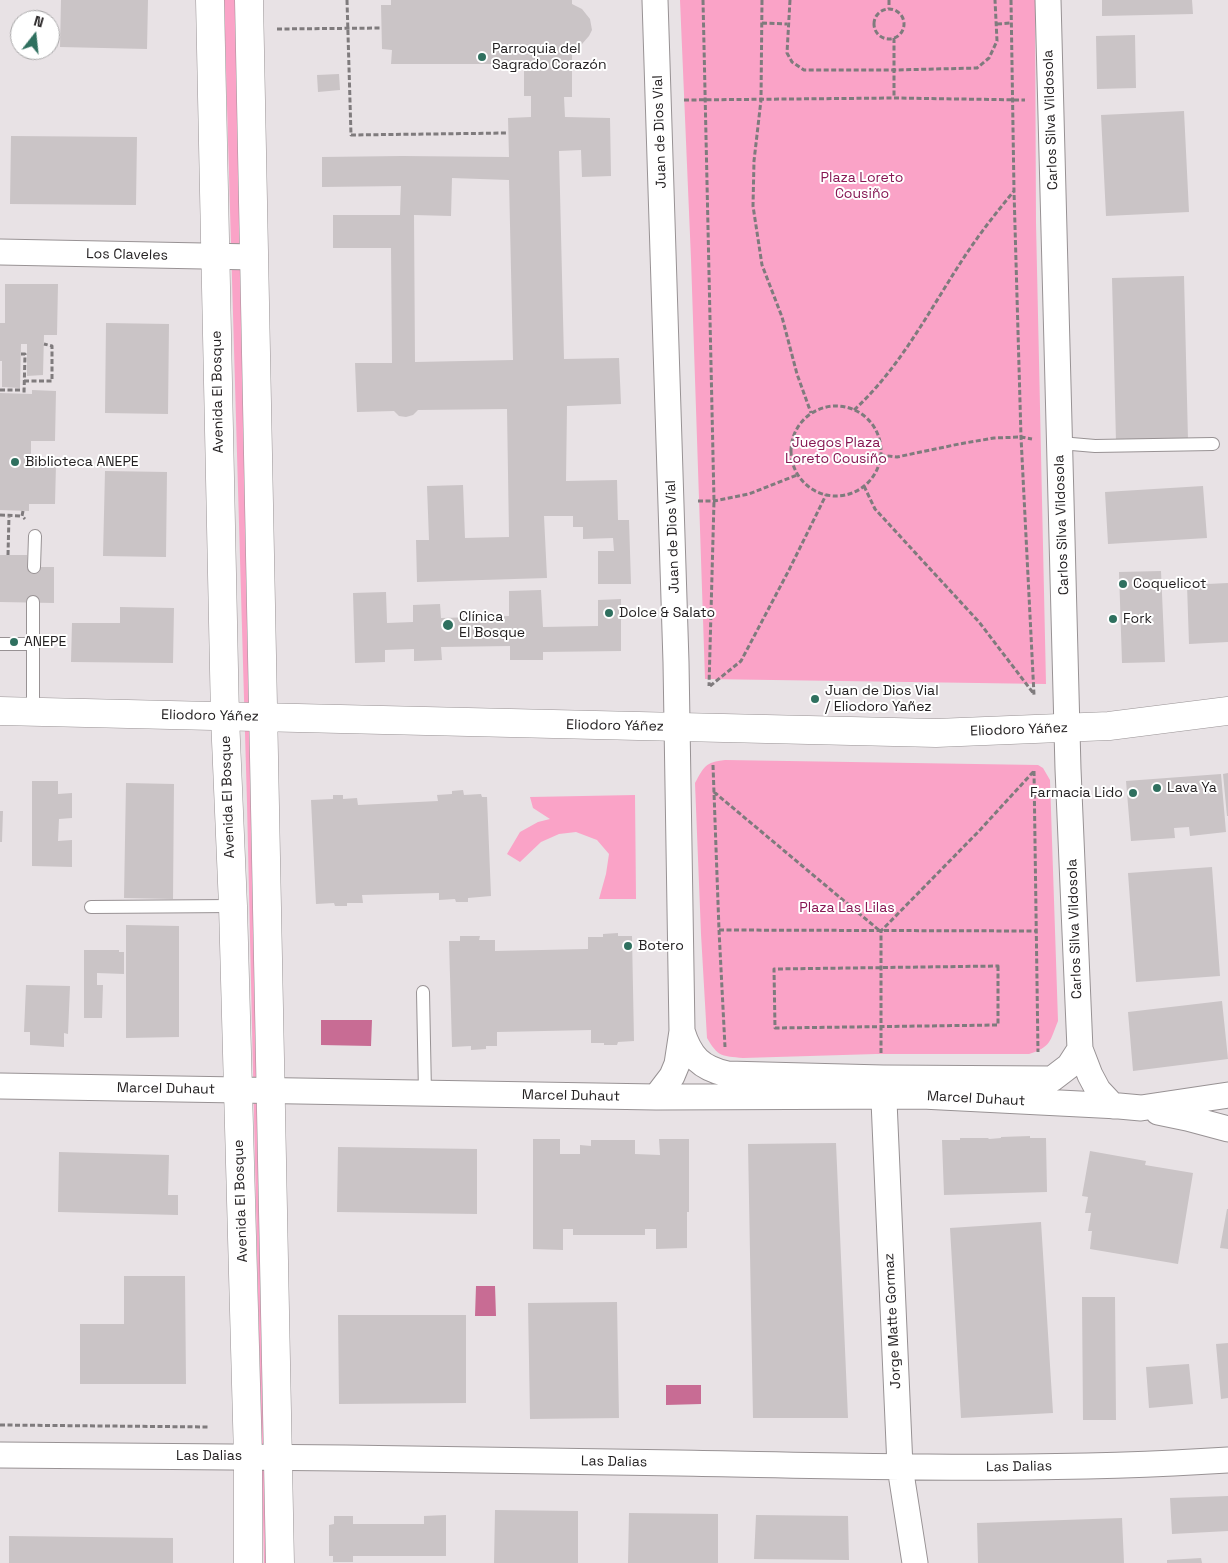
<!DOCTYPE html>
<meta charset="utf-8">
<style>
body{margin:0}
#map{position:relative;width:1228px;height:1563px;overflow:hidden;background:#e8e2e5;font-family:"Space Grotesk",sans-serif}
canvas{display:block}
.north{position:absolute;left:10px;top:10px;width:50px;height:50px;box-sizing:border-box;background:#fff;border:1px solid #a7a6a7;border-radius:50%;rotate:16deg;font-size:14px;font-weight:700;line-height:20px;text-align:center;color:#242122}
.north::after{content:'';display:block;margin:auto;width:18px;height:22px;background:#2f705f;clip-path:polygon(50% 0,100% 100%,50% 72%,0 100%)}
</style>
<div id="map">
<canvas width="1228" height="1563"></canvas>
<div class="north">N</div>
</div>
<script>
const ctx = document.querySelector('canvas').getContext('2d');
ctx.lineJoin = 'round';
function fill(path, color) {
  ctx.fillStyle = color;
  ctx.fill(path, 'evenodd');
}
function strokePath(path, color, width, dash) {
  ctx.strokeStyle = color;
  ctx.lineWidth = width;
  ctx.lineCap = dash ? 'butt' : 'round';
  ctx.setLineDash(dash || []);
  ctx.stroke(path);
}
function label(font, color, halo, rows, align = 'center') {
  ctx.font = font + ' "Space Grotesk",sans-serif';
  ctx.lineWidth = 4;
  ctx.setLineDash([]);
  ctx.textBaseline = 'middle';
  ctx.strokeStyle = halo;
  ctx.fillStyle = color;
  for (const [text, x, y, turn = 0] of rows) {
    ctx.save();
    ctx.translate(x, y);
    ctx.rotate((+turn || 0) * Math.PI / 180);
    ctx.textAlign = isNaN(turn) ? turn : align;
    if (halo) ctx.strokeText(text, 0, 0);
    ctx.fillText(text, 0, 0);
    ctx.restore();
  }
}
fill(new Path2D(`
 M224,0H239L274,1563H264L247,803Z
 M680,0H1035L1036,223L1046,684L705,679L691,259Z
 M725,760L1038,765L1043,768L1050,780L1058,1021C1050,1041 1051,1047 1029,1054H876L743,1058C722,1056 718,1057 707,1038L701,934L695,783C704,767 705,762 725,760Z
 M635,795L636,899H599L606,874L609,854L597,840L576,832L559,834L541,842L520,862L507,854L520,832L538,822L550,819L533,808L530,797Z`), '#faa3c7');
fill(new Path2D(`
 M321,1020H372L371,1046L321,1045Z
 M476,1286H495L496,1316H475Z
 M666,1385H701V1404L666,1405Z`), '#c86c94');
fill(new Path2D(`
 M61,0H148L147,49L60,47Z
 M391,0H572V4L582,9L590,19L592,30L589,36L582,44L578,47L572,48V97H564L565,117L610,118L611,176L582,177L581,150L559,151L564,359L619,358L621,404L567,406L566,481L617,480L618,520H629L631,584H598V551H614L613,538L583,539V527H573V516H544L547,578L417,582L416,540H429L427,486L463,485L465,538L509,537L507,409L418,410L413,415L406,417L399,416L394,411L357,412L355,363H392L391,248H333V215H400L401,186L322,187V157L402,156L509,157L508,118L531,117V96H524V64H391L392,50L382,49L381,5H391ZM452,178L509,180L513,360L415,362L414,215L451,216Z
 M1102,0H1192L1193,14L1102,16Z
 M1135,35L1136,88L1097,89L1096,36Z
 M339,74L340,90L318,92L317,75Z
 M1184,111L1189,212L1106,216L1101,115Z
 M11,136L137,137L136,205L10,204Z
 M1184,276L1188,440L1116,442L1112,278Z
 M5,284H58L57,335H44L43,375L27,376V344H21L20,388L2,387V361H0V323H5Z
 M106,323L169,324L168,414L105,413Z
 M32,390L56,391L55,441H31V463L56,464L55,504H29V511L0,510V393L32,394Z
 M105,471L167,472L166,557L103,556Z
 M1203,486L1207,538L1108,544L1105,492Z
 M0,555H27V567H54V603L0,602Z
 M1161,571L1165,662L1122,663L1119,572Z
 M1228,583V642L1189,644L1187,585Z
 M541,590L543,627L598,626V600L621,599V651L543,652V660H510V646L441,647L442,660L414,661V649L385,650V662L355,663L353,593L386,592L387,623L413,622V605L440,604L441,618L509,616V591Z
 M120,607L174,608L173,663L71,662L72,623H120Z
 M1228,773V816H1227L1223,774Z
 M1221,774L1226,832L1190,836L1189,827L1174,828L1175,838L1131,841L1126,781Z
 M32,781H58V794L72,793V818L59,819L58,841L72,840V867L32,866Z
 M126,783L174,784L173,899L124,898Z
 M463,790L464,795L481,794L482,797H487L491,896L468,898V902H456L455,899L439,900V893L362,895L363,903H347V906H335L334,903L316,904L311,800L333,799V795H343V799L357,798L358,805L438,801L437,795L452,794V791Z
 M0,811H3L2,842H0Z
 M1212,867L1220,976L1136,982L1128,873Z
 M126,925L179,926V1037L126,1038Z
 M618,933V936H632L634,1041L618,1042L617,1045H604V1043H591V1030L497,1032V1046H486V1049L471,1050V1046L452,1047L449,941H460V936H480L479,940H495V951L588,949V937H603V934Z
 M84,950H119V952H124V974L97,973V985H103L102,1018H84Z
 M26,985L70,986L68,1034L64,1033V1047L30,1045V1032H24Z
 M1222,1001L1228,1059L1133,1071L1128,1012Z
 M1030,1136V1138H1046L1047,1192L944,1195L942,1140H960V1138H988L989,1139L1001,1138V1137Z
 M533,1139H560V1154H580V1145L591,1146V1140H635V1154L660,1155L659,1139H689V1212H687V1248L656,1249V1229H645V1235H573V1229H563V1250L533,1249Z
 M836,1143L848,1418H753L748,1144Z
 M338,1147L477,1149V1214L337,1212Z
 M1090,1151L1146,1161L1145,1165L1193,1173L1178,1264L1090,1249L1092,1231H1088L1091,1213H1085L1088,1197L1082,1196Z
 M59,1152L169,1155L168,1195H178V1215L58,1212Z
 M1227,1209H1228V1249L1220,1248Z
 M1041,1222L1053,1413L961,1418L950,1228Z
 M124,1276H185L186,1384H80V1324H124Z
 M1082,1297H1115L1116,1420H1083Z
 M617,1302L619,1418L530,1419L528,1303Z
 M338,1315H466V1403L339,1404Z
 M1228,1343V1398L1221,1399L1216,1344Z
 M1189,1364L1193,1404L1149,1408L1146,1367Z
 M1228,1496V1531L1172,1534L1170,1498Z
 M495,1510L578,1511V1563H494Z
 M629,1513L718,1514V1563H628Z
 M446,1515V1556H353V1562H333V1556H329V1525L334,1524V1516H353V1524H424V1516Z
 M756,1515L848,1516L849,1560L754,1559Z
 M1122,1518L1124,1563H978L977,1523Z
 M9,1536L173,1538V1563H9Z
 M1201,1558L1202,1563H1167V1560Z`), '#cac4c6');
const service = new Path2D(`
 M1060,443L1095,446L1213,444
 M34,567L35,536
 M0,644H33
 M33,712V602
 M91,907L233,906
 M423,992L425,1093`);
const minor = new Path2D(`
 M655,0L676,662L682,1031L677,1064L672,1076L656,1097
 M1048,0L1068,769L1080,1049L1090,1075L1098,1090L1113,1106
 M0,252L254,257
 M682,1031C690,1057 701,1068 727,1074L883,1078L1052,1079L1069,1066L1080,1049
 M883,1078L900,1467L915,1563
 M0,1086L656,1097L922,1096L1119,1106L1141,1108L1228,1095
 M1158,1112L1187,1118L1228,1129
 M0,1455C226,1456 453,1459 679,1463C862,1466 1045,1472 1228,1460`);
const tertiary = new Path2D(`
 M210,0L225,717L233,906L248,1457V1563
 M249,0L280,1563`);
const primary = new Path2D(`
 M0,711L936,733L1109,726L1228,711`);
strokePath(service, '#989294', 14);
strokePath(minor, '#989294', 27);
strokePath(tertiary, '#989294', 29);
strokePath(primary, '#989294', 29);
strokePath(new Path2D(`
 M347,0L351,135L508,133
 M703,0L714,501L709,686
 M762,0L761,100L754,161L753,206L762,265L782,317L797,374L811,413
 M790,0L787,53L792,62L804,70H895L977,68L989,58L997,41L995,0
 M889,0V9
 M1011,0L1014,191L1021,437L1034,695
 M874 24a15 15 0 1 1 30 0a15 15 0 1 1-30 0Z
 M762,23L787,24
 M997,24L1011,23
 M277,29L382,28
 M894,38V98
 M684,100L894,98L1025,100
 M21,354H25L24,394
 M24,381H52V346L44,344
 M0,390H24
 M791 451a45 45 0 1 1 90 0a45 45 0 1 1-90 0Z
 M854,410C899,369 928,313 961,262C977,237 995,214 1014,191
 M880,455L897,457L959,444L994,438L1021,437L1032,439
 M864,486L875,509L979,622L1034,694
 M698,501H714L749,494L797,475
 M23,511L22,516L25,519
 M0,515L22,516
 M8,555L9,516
 M710,686L741,661L789,570L826,495
 M713,765L719,930L725,1047
 M1034,771L1038,1052
 M714,792L880,931
 M719,930L1036,931
 M998,966V1025L775,1028L774,969Z
 M881,1053V931L979,831L1034,771
 M0,1425L210,1427`), '#7f7b7d', 3, [5, 2.5]);
strokePath(service, '#fff', 12);
strokePath(minor, '#fff', 25);
strokePath(tertiary, '#fff', 28);
strokePath(primary, '#fff', 28);
for (const [x, y, r, color] of [
 [482,57,5,"#2f705f"],
 [15,462,5,"#2f705f"],
 [1123,584,5,"#2f705f"],
 [609,613,5,"#2f705f"],
 [1113,619,5,"#2f705f"],
 [448,625,6,"#2f705f"],
 [14,642,5,"#2f705f"],
 [815,699,5,"#2f705f"],
 [1157,788,5,"#2f705f"],
 [1133,793,5,"#2f705f"],
 [628,946,5,"#2f705f"]
]) {
  const dot = new Path2D();
  dot.arc(x, y, r, 0, 2 * Math.PI);
  ctx.fillStyle = color;
  ctx.fill(dot);
  strokePath(dot, '#fff', 2);
}
label('14px', '#242122', '#fff', [
 ["Parroquia del",492,49],
 ["Sagrado Corazón",492,65],
 ["Biblioteca ANEPE",25,462],
 ["Coquelicot",1133,584],
 ["Dolce & Salato",619,613],
 ["Clínica",459,617],
 ["El Bosque",459,633],
 ["Fork",1123,619],
 ["ANEPE",24,642],
 ["Juan de Dios Vial",825,691],
 ["/ Eliodoro Yañez",825,707],
 ["Lava Ya",1167,788],
 ["Farmacia Lido",1123,793,"right"],
 ["Botero",638,946]
], 'left');
label('14px', '#242122', '#fff', [
 ["Carlos Silva Vildosola",1051,120,-92],
 ["Juan de Dios Vial",660,132,-92],
 ["Los Claveles",127,255,1],
 ["Avenida El Bosque",218,392,-91],
 ["Carlos Silva Vildosola",1062,525,-92],
 ["Juan de Dios Vial",673,537,-92],
 ["Eliodoro Yáñez",210,716,1],
 ["Eliodoro Yáñez",615,726,1],
 ["Eliodoro Yáñez",1019,730,-2],
 ["Avenida El Bosque",228,797,-92],
 ["Carlos Silva Vildosola",1075,929,-92],
 ["Marcel Duhaut",166,1089,1],
 ["Marcel Duhaut",571,1096,1],
 ["Marcel Duhaut",976,1099,3],
 ["Avenida El Bosque",241,1201,-92],
 ["Jorge Matte Gormaz",893,1321,-93],
 ["Las Dalias",209,1456],
 ["Las Dalias",614,1462,1],
 ["Las Dalias",1019,1467,-1]
]);
label('14px', '#861753', '#fff', [
 ["Plaza Loreto",862,178],
 ["Cousiño",862,194],
 ["Juegos Plaza",836,443],
 ["Loreto Cousiño",836,459],
 ["Plaza Las Lilas",847,908]
]);
</script>
